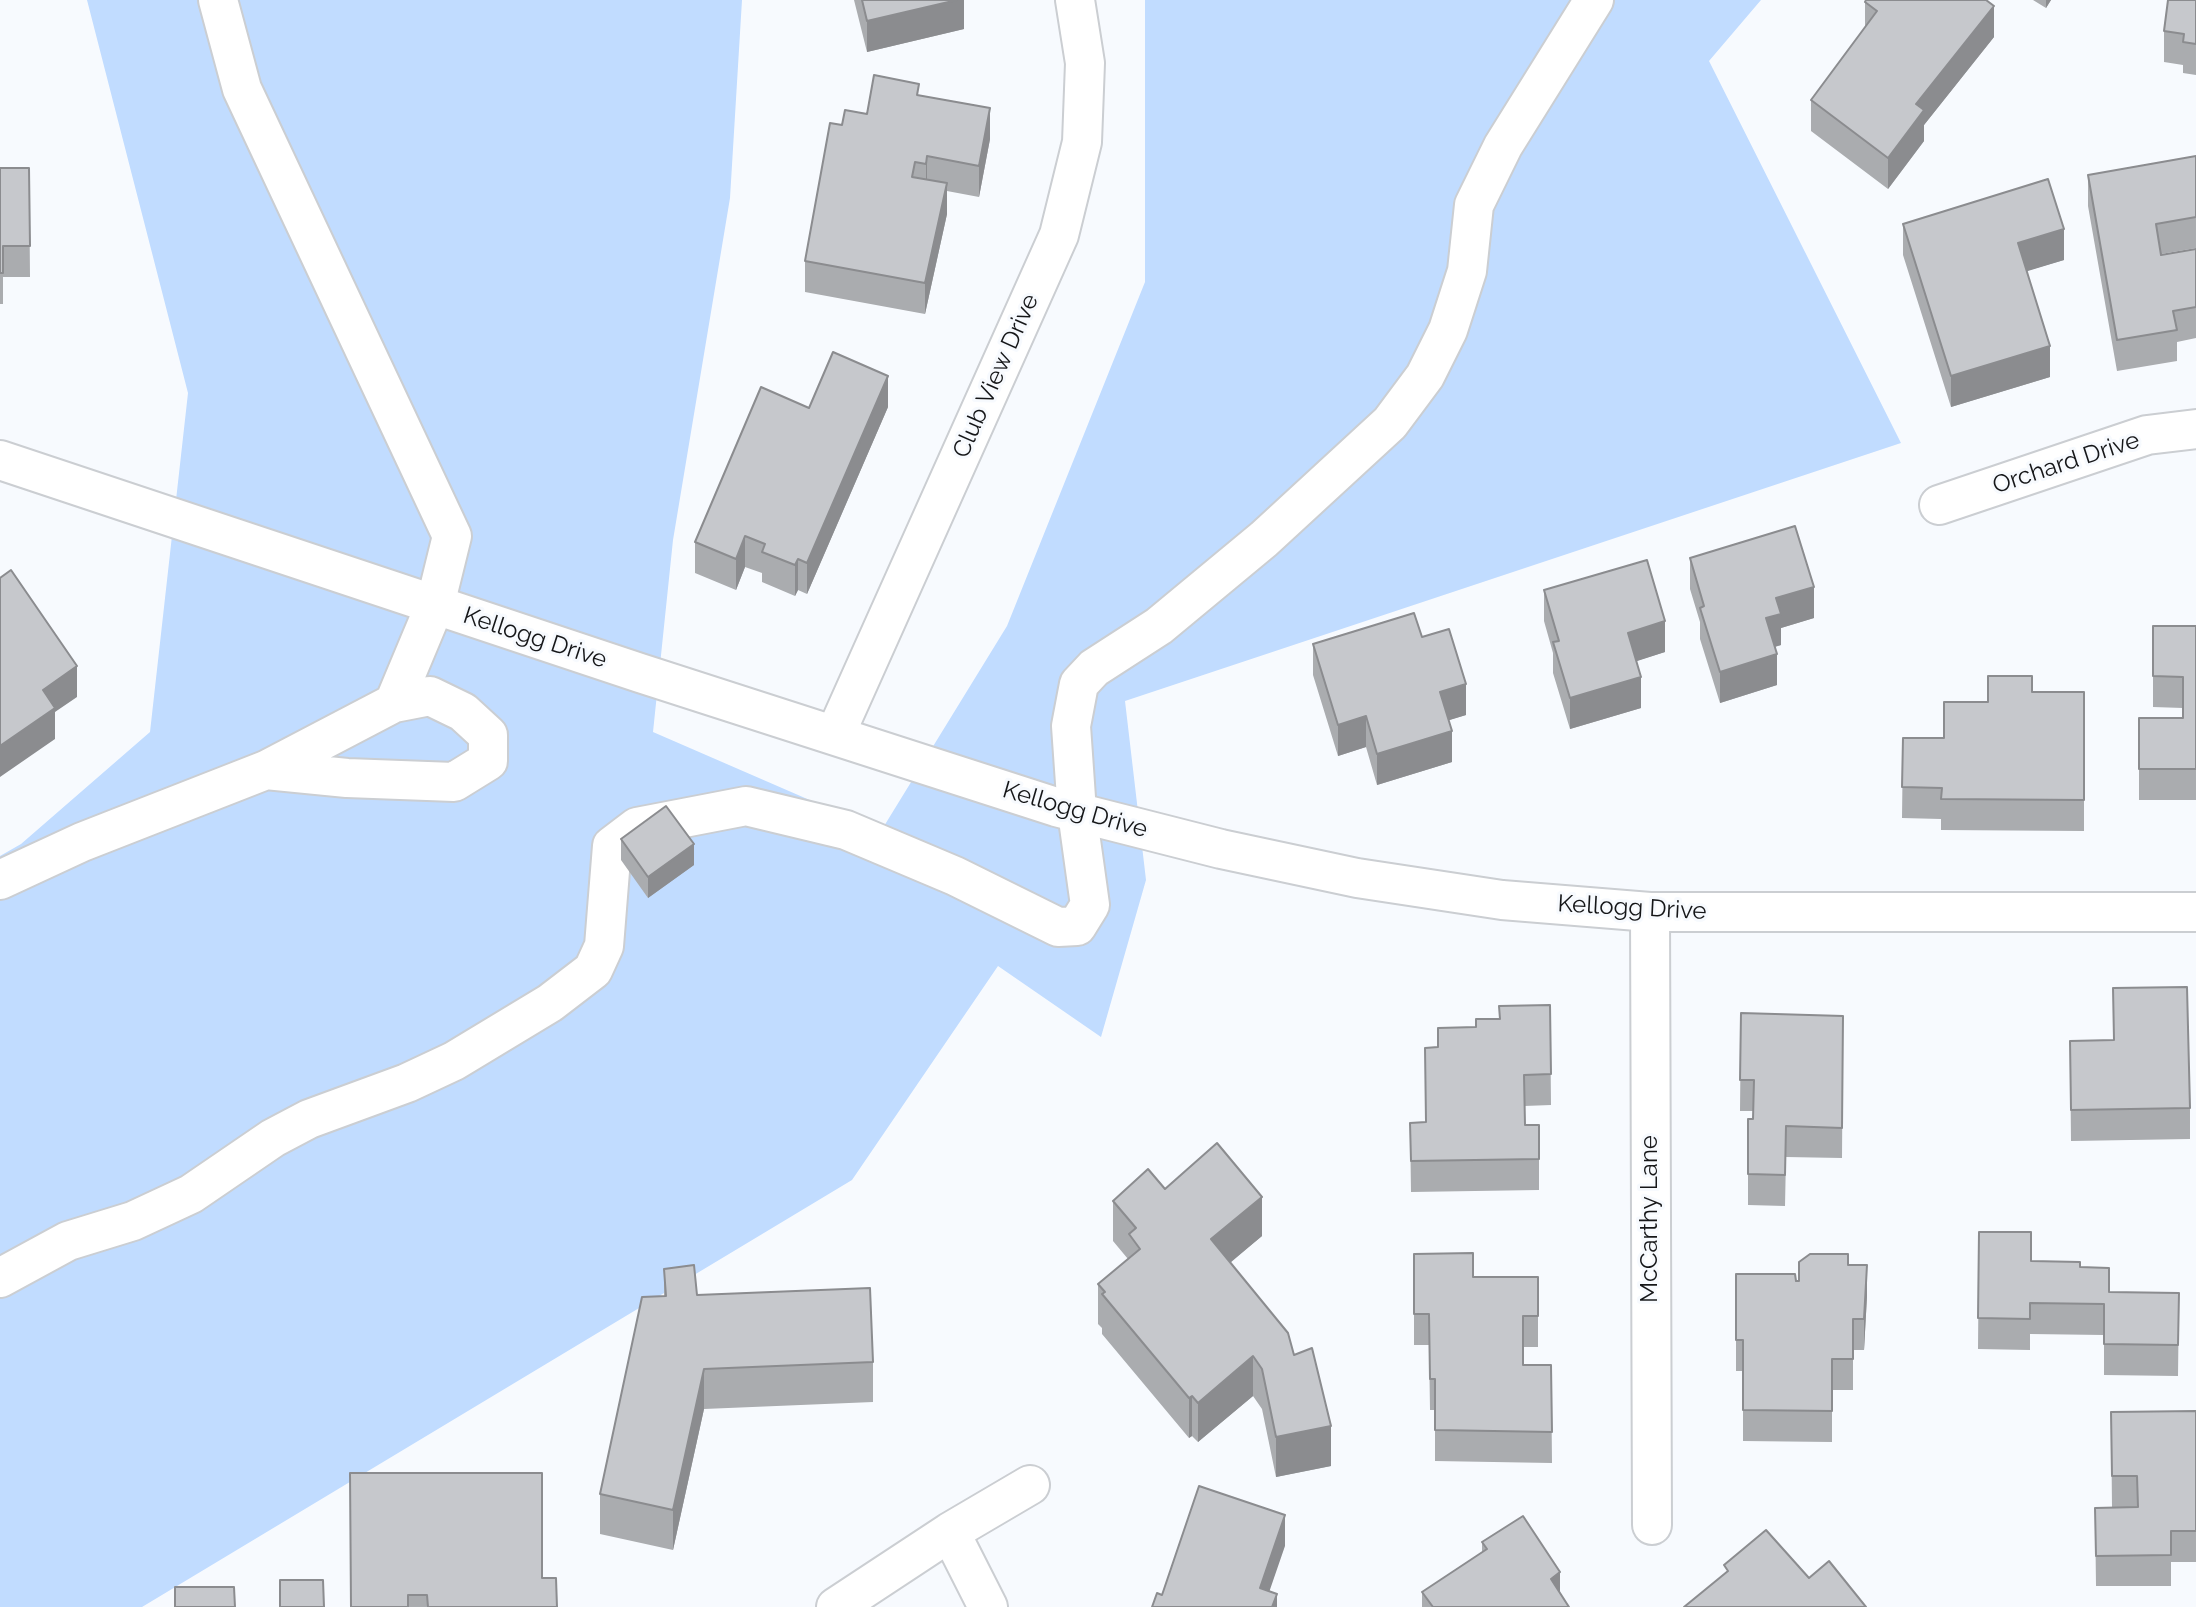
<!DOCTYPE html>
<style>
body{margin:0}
canvas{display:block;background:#f7fafe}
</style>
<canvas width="2196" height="1607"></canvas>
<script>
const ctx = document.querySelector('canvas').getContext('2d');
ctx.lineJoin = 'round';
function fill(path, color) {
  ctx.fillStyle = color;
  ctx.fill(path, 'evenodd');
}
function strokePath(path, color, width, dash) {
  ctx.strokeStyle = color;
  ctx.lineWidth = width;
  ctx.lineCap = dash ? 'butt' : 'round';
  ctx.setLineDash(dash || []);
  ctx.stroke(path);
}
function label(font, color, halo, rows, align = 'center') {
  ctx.font = font + ' Raleway,sans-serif';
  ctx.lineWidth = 6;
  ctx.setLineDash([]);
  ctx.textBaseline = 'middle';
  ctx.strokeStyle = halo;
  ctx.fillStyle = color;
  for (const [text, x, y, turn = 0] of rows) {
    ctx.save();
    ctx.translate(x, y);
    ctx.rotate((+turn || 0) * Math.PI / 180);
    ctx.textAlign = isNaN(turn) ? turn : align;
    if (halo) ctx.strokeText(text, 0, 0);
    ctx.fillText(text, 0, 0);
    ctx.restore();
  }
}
fill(new Path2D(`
 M87,0H742L730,198L673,540L653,732L881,831L1007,626L1145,282V0H1761L1709,61L1901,443L1125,701L1146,880L1101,1037L998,966L852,1180L142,1607H0V856L21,844L150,732L188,393Z`), '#c1dcff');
const minor = new Path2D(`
 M1939,505L2147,435L2196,429
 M835,735L1059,235L1082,142L1085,63L1075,0
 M266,770L347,778L454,782L488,761V735L463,712L430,696L394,703
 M0,880L82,842L266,770L394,703L435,605L452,536L242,89L218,0
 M1650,912L1652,1525
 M0,1278L68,1241L133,1221L191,1194L273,1138L309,1119L407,1083L454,1061L550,1003L593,970L604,946L612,846L637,827L746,806L846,830L955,876L1058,927L1077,926L1090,905L1077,812L1071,726L1079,684L1094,668L1159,626L1264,539L1390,423L1425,376L1448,330L1467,271L1474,205L1503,146L1594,0
 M950,1532L988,1607
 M836,1607L950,1532L1030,1485`);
const major = new Path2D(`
 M0,460L640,673L1056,807L1221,849L1357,878L1502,900L1650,912H2196`);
strokePath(minor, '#cbced2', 42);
strokePath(major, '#cbced2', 42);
strokePath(minor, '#fff', 38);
strokePath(major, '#fff', 38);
fill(new Path2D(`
 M854,0H964V29L867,52Z
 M2033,0H2051L2046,8Z
 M2196,0V75L2183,73V65L2164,62V31Z
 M1865,2L1994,37L1924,125V141L1888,189L1811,131V100L1865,27Z
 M919,95L990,139L979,197L947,191V214L925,314L805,292V261L842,125L867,114Z
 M2196,156V248L2161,254V255L2196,249V338L2177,342V361L2117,371L2088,206V175Z
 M0,168H29L30,277H3V304H0Z
 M1903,224L2064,260L2026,271L2050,377L1951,407L1903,255Z
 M888,407L807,594L798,590L795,596L762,582V573L745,567L736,590L695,573V542L809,408Z
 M1690,558L1814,618L1781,628V645L1775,647L1777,685L1720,703L1700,639V622L1690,589Z
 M1544,590L1665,652L1636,661L1641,708L1570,729L1553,673V653L1544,621Z
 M2153,626H2196V800H2139V718H2183V708L2153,707Z
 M1422,637L1466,715L1449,720L1452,762L1377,785L1366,747L1338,756L1313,675V644Z
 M2032,692H2084V831L1941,830V819L1902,818L1903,738H1944L1988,702Z
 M621,839L694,865L648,898L621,860Z
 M2113,988L2190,1108V1139L2071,1141L2070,1041L2114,1040Z
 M1550,1005L1551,1105L1524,1106L1525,1125H1539V1190L1411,1192L1410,1123L1426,1122L1425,1048L1438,1047L1476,1027L1499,1019Z
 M1741,1013L1843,1016L1842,1158L1786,1157L1785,1206L1748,1205V1119H1753V1111H1740Z
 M1165,1189L1262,1236L1230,1262L1294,1355L1331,1466L1276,1477L1262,1409L1253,1396L1198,1442L1192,1436L1189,1438L1102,1334V1328L1098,1324V1284L1128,1259L1113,1241V1201Z
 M1979,1232L2031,1261L2080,1267L2109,1292L2179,1293L2178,1376L2104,1375V1335L2030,1334V1350L1978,1349Z
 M1414,1254L1473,1277H1538V1347H1523V1365H1551L1552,1463L1435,1461V1410H1430L1429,1345H1414Z
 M1848,1265L1867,1296L1864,1350H1853V1390H1832V1442L1743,1441V1371H1736V1274L1796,1281Z
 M664,1269L697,1295L873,1362V1402L704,1409L673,1550L600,1534V1494L664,1296Z
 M2196,1411V1562H2171V1586H2096L2095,1508H2137L2112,1507L2111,1412Z
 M350,1473L542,1578L557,1607H351Z
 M1482,1542L1560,1593L1569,1607H1422V1592L1482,1552Z`), '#aaacaf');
fill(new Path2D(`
 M957,0H964V29L867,52V21Z
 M2046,0H2051L2046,8Z
 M1994,6V37L1924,125V141L1888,189V158L1916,104Z
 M990,108V139L979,197V166Z
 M927,156V187L926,195V164Z
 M947,183V214L925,314V283Z
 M2064,229V260L2018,274V243Z
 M2050,346V377L1951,407V376Z
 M888,376V407L807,594V563Z
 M745,536V567L736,590V559Z
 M798,559V590L795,596V565Z
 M1814,587V618L1781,628V645L1766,649V618L1776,598Z
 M1665,621V652L1628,664V633Z
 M1777,654V685L1720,703V672Z
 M77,666V697L55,712V739L0,777V746L43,690Z
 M1641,677V708L1570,729V698Z
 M1466,684V715L1440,723V692Z
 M1366,716V747L1338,756V725Z
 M1452,731V762L1377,785V754Z
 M694,844V865L648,898V877Z
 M1262,1197V1236L1211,1279V1239Z
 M1867,1265V1296L1864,1350V1319Z
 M1253,1356V1396L1198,1442V1403Z
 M704,1369V1409L673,1550V1510Z
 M1192,1396V1436L1189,1438V1398Z
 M1331,1426V1466L1276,1477V1437Z
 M1285,1515V1546L1264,1607L1260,1588Z
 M1560,1572V1603L1551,1579Z
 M1277,1594V1607H1272Z`), '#8b8c8f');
const building = new Path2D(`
 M862,0H957L867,21Z
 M1866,0H1986L1994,6L1916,104L1924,110L1888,158L1811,100L1877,11L1865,2Z
 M2168,0H2196V44L2183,42L2184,34L2164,31Z
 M874,75L919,84L917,95L990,108L979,166L927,156L926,164L915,162L912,177L947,183L925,283L805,261L830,123L842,125L845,110L867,114Z
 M2196,156V217L2156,224L2161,255L2196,249V307L2173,311L2177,330L2117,340L2088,175Z
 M0,168H29L30,246H3V273H0Z
 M2048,179L2064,229L2018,243L2050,346L1951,376L1903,224Z
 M833,352L888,376L807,563L798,559L795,565L762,552L765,544L745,536L736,559L695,542L761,387L809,408Z
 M1795,526L1814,587L1776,598L1781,614L1766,618L1777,654L1720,672L1700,608L1704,606L1690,558Z
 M1647,560L1665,621L1628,633L1641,677L1570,698L1553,642L1559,641L1544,590Z
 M11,570L77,666L43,690L55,708L0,746V578Z
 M1414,613L1422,637L1449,629L1466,684L1440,692L1452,731L1377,754L1366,716L1338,725L1313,644Z
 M2153,626H2196V769H2139V718H2183V677L2153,676Z
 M1988,676H2032V692H2084V800L1941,799L1942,788L1902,787L1903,738H1944V702H1988Z
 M666,806L694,844L648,877L621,839Z
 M2187,987L2190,1108L2071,1110L2070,1041L2114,1040L2113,988Z
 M1550,1005L1551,1074L1524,1075L1525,1125H1539V1159L1411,1161L1410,1123L1426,1122L1425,1048L1438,1047V1028L1476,1027V1019H1500L1499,1006Z
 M1741,1013L1843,1016L1842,1128L1786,1126L1785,1175L1748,1174V1119H1753L1754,1080H1740Z
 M1217,1143L1262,1197L1211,1239L1288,1333L1294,1355L1312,1348L1331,1426L1276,1437L1262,1369L1253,1356L1198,1403L1192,1396L1189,1398L1102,1294L1105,1292L1098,1284L1140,1249L1129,1234L1136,1228L1113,1201L1148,1169L1165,1189Z
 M1979,1232H2031V1261L2080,1262V1267L2109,1268V1292L2179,1293L2178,1345L2104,1344V1304L2030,1303V1319L1978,1318Z
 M1473,1253V1277H1538V1316H1523V1365H1551L1552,1432L1435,1430V1379H1430L1429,1314H1414V1254Z
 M1810,1254H1848V1265H1867L1864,1319H1853V1359H1832V1411L1743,1410V1340H1736V1274H1795L1796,1281H1799V1262Z
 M694,1265L697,1295L870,1288L873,1362L704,1369L673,1510L600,1494L642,1297L666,1296L664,1269Z
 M2196,1411V1531H2171V1555L2096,1556L2095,1508L2138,1507L2137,1476H2112L2111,1412Z
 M350,1473H542V1578H556L557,1607H428L427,1595H408V1607H351Z
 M1199,1486L1285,1515L1260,1588L1277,1594L1272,1607H1152L1157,1593L1162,1595Z
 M1523,1516L1560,1572L1551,1579L1569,1607H1433L1422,1592L1487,1549L1482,1542Z
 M1766,1530L1809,1578L1829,1561L1866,1607H1684L1728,1571L1724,1565Z
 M280,1580H323L324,1607H280Z
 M175,1587H234L235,1607H175Z`);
fill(building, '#c6c8cc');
strokePath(building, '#8b8c8f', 2);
label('24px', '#151618', '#f7fafe', [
 ["Club View Drive",996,376,-66],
 ["Orchard Drive",2066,463,-18],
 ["Kellogg Drive",535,638,18],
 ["Kellogg Drive",1075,810,16],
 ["Kellogg Drive",1632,908,3],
 ["McCarthy Lane",1650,1219,-90]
]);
</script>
